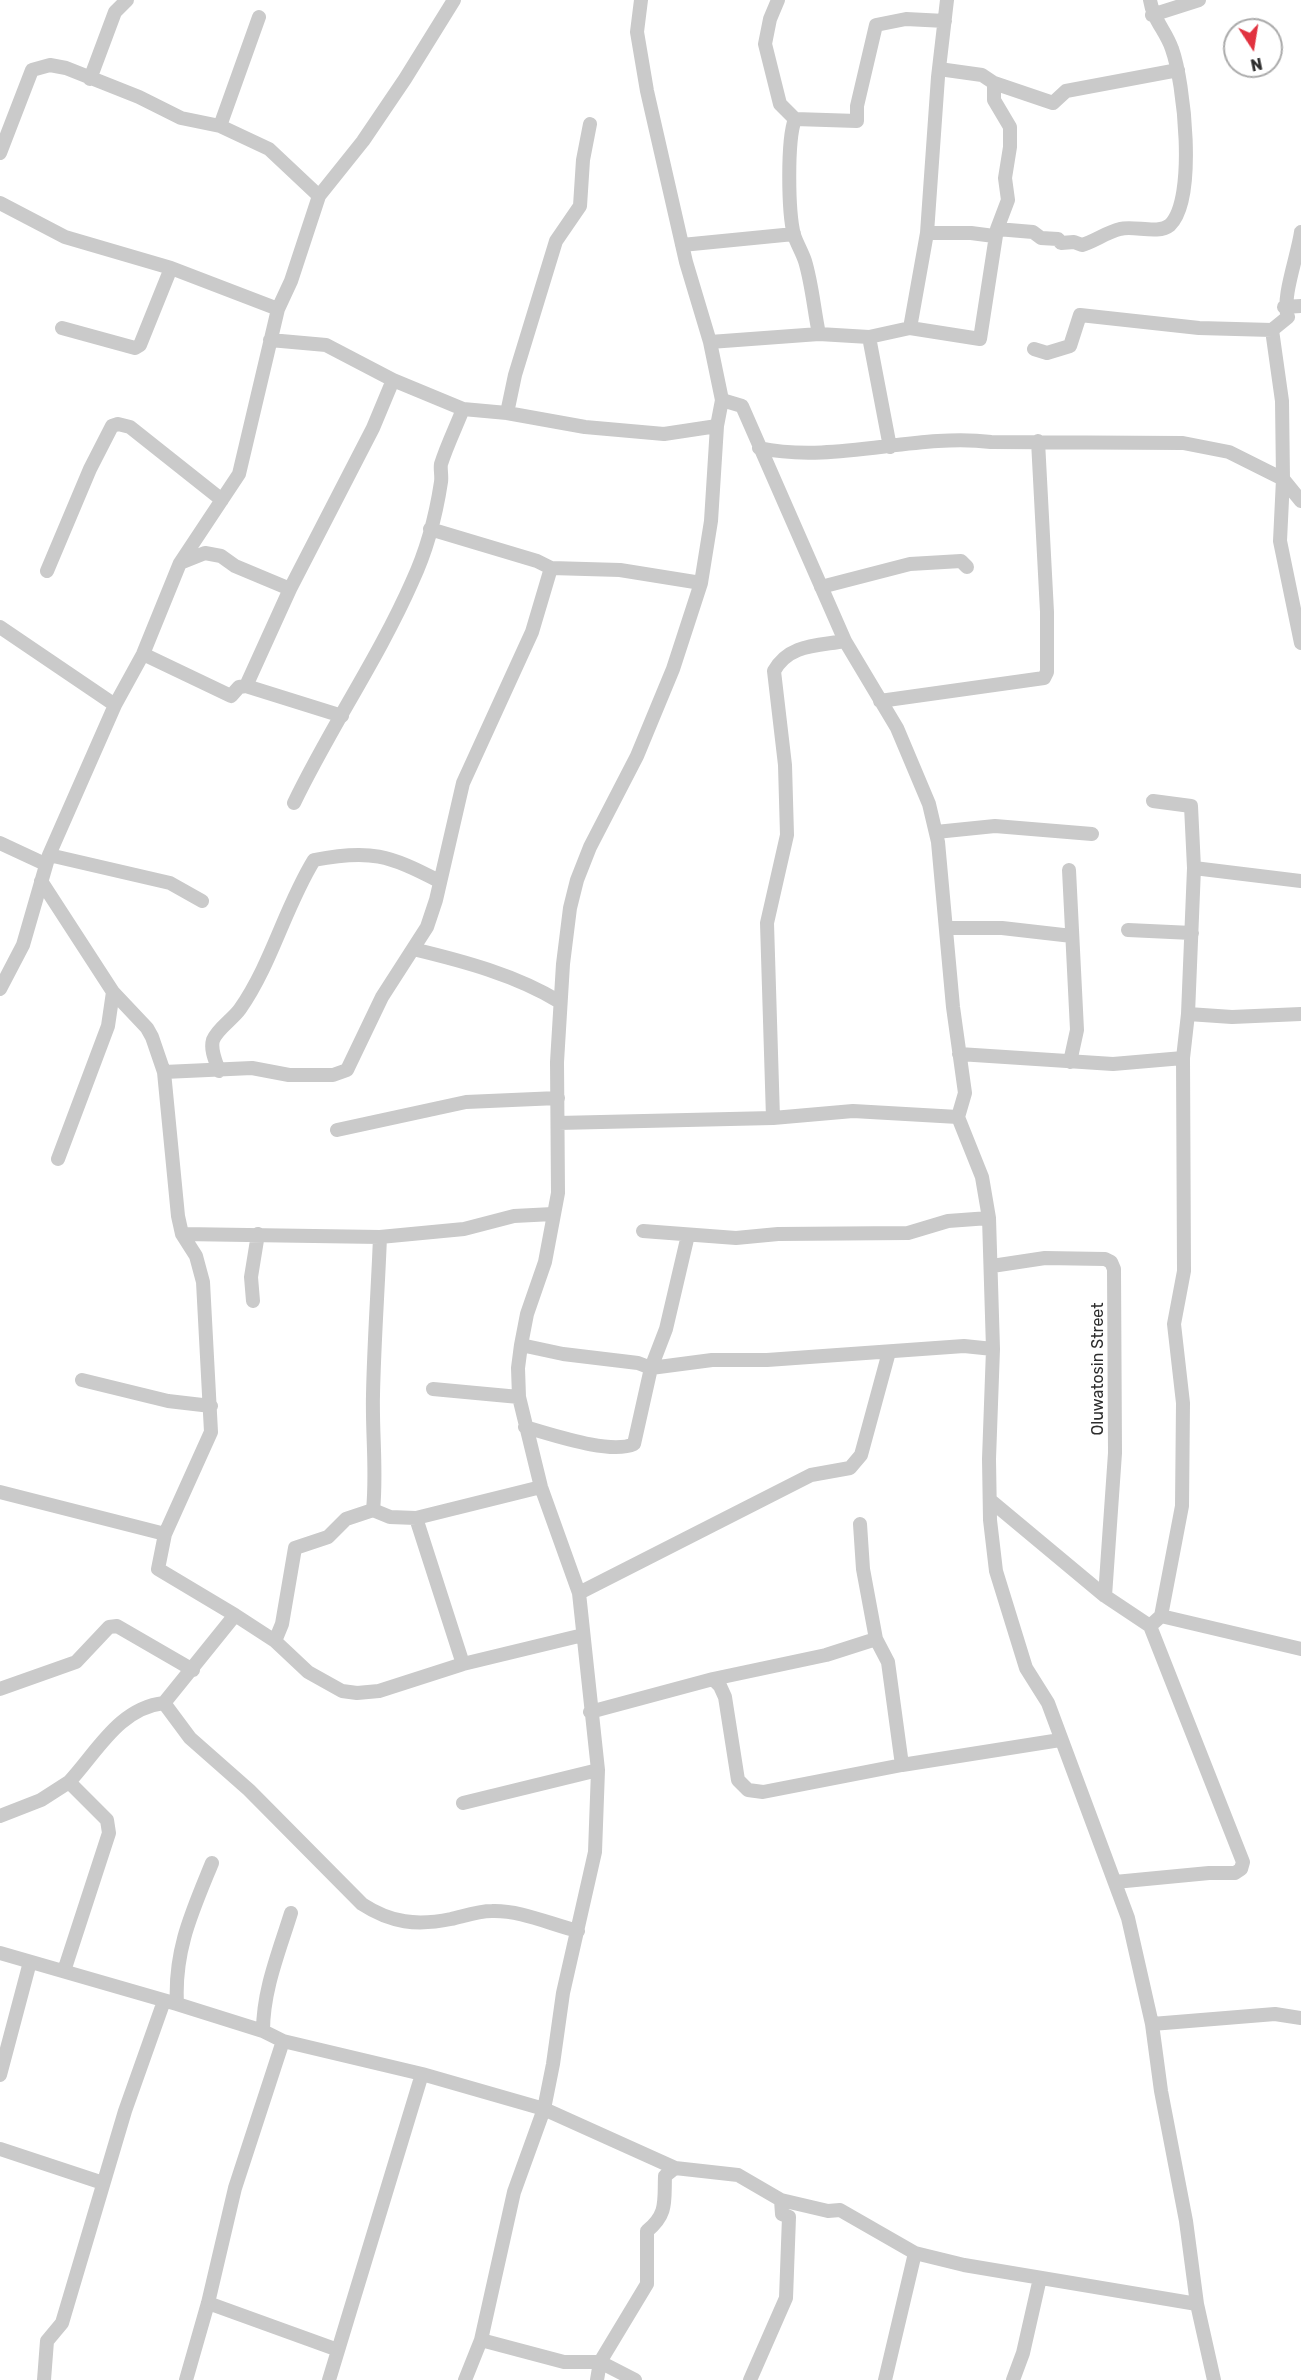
<!DOCTYPE html>
<style>
body{margin:0}
#map{position:relative;width:1301px;height:2380px;overflow:hidden;background:#fff;font-family:Rubik,sans-serif}
canvas{display:block}
.north{position:absolute;left:1223px;top:18px;width:60px;height:60px;box-sizing:border-box;background:#fff;border:2px solid #ababab;border-radius:50%;rotate:168deg;font-size:16px;font-weight:700;line-height:24px;text-align:center;color:#2d2d2d}
.north::after{content:'';display:block;margin:auto;width:21px;height:27px;background:#e1323f;clip-path:polygon(50% 0,100% 100%,50% 72%,0 100%)}
</style>
<div id="map">
<canvas width="1301" height="2380"></canvas>
<div class="north">N</div>
</div>
<script>
const ctx = document.querySelector('canvas').getContext('2d');
ctx.lineJoin = 'round';
function strokePath(path, color, width, dash) {
  ctx.strokeStyle = color;
  ctx.lineWidth = width;
  ctx.lineCap = dash ? 'butt' : 'round';
  ctx.setLineDash(dash || []);
  ctx.stroke(path);
}
function label(font, color, halo, rows, align = 'center') {
  ctx.font = font + ' Rubik,sans-serif';
  ctx.lineWidth = 6;
  ctx.setLineDash([]);
  ctx.textBaseline = 'middle';
  ctx.strokeStyle = halo;
  ctx.fillStyle = color;
  for (const [text, x, y, turn = 0] of rows) {
    ctx.save();
    ctx.translate(x, y);
    ctx.rotate((+turn || 0) * Math.PI / 180);
    ctx.textAlign = isNaN(turn) ? turn : align;
    if (halo) ctx.strokeText(text, 0, 0);
    ctx.fillText(text, 0, 0);
    ctx.restore();
  }
}
strokePath(new Path2D(`
 M641,0L637,32L647,91L686,262L710,342L722,400L742,406L845,641L897,728L929,804L938,842L953,1007L965,1093L958,1117L982,1177L989,1218L993,1349L989,1459L990,1520L996,1571L1026,1668L1048,1703L1128,1918L1152,2024L1161,2091L1186,2221L1197,2304L1214,2380
 M778,0L770,19L765,44L780,104L795,119L857,121V106L876,25L906,19L945,21
 M1152,15L1199,0
 M939,69L982,75L994,83V100L1010,127V147L1005,178L1008,200L997,229
 M90,79L115,12L127,0
 M994,83L1053,103L1066,91L1178,70
 M795,119C787,140 788,212 794,235C797,244 802,252 805,261C812,284 814,310 819,334
 M220,126L259,17
 M0,153L32,70L50,65L66,68L139,97L181,118L220,126L269,149L319,196
 M0,203L65,237L171,268L278,309
 M1301,232C1298,255 1281,299 1288,317L1272,330L1282,401L1283,479L1301,501
 M927,233H971L994,236
 M682,245L794,234
 M1284,307L1301,306
 M62,328L135,348L140,345L171,268
 M910,328L980,339L997,229L1033,232L1041,238L1058,239L1061,243L1074,242L1082,245C1095,241 1107,232 1120,229C1134,225 1158,235 1170,225C1197,199 1184,82 1172,49C1166,31 1153,20 1150,0
 M869,337L890,447
 M270,340L326,345L393,380L463,409L507,413L585,427L664,434L717,426L722,400
 M710,342L819,334L869,337L910,328L927,233L938,77L947,0
 M1034,349L1047,353L1070,346L1080,315L1199,328L1272,330
 M507,413L515,375L556,241L580,206L583,160L590,124
 M759,448C836,464 914,433 991,442L1183,443L1229,452L1283,479L1280,541L1301,643
 M430,529L537,561L551,568L620,570L701,583
 M180,563L205,553L221,556L235,566L290,589
 M47,571L90,469L112,426L118,424L130,427L222,500
 M821,587L910,564L961,561L967,567
 M0,627L115,705
 M845,641C817,646 789,644 774,671L785,765L787,835L767,923L773,1118L853,1111L958,1117
 M143,654L231,696L239,687L246,686L342,716
 M246,686L290,589L373,428L393,380
 M880,701L1044,678L1047,672V612L1038,441
 M294,803C330,728 378,659 412,582C426,552 436,515 441,482C442,476 440,469 441,464C447,445 456,427 463,409
 M936,832L995,826L1092,834
 M0,843L45,864
 M49,855L170,883L202,901
 M1194,868L1301,881
 M1069,870L1077,1030L1070,1062
 M41,881L113,992L147,1028L152,1037L164,1072L178,1216L182,1234L196,1256L203,1282L211,1432L165,1534L158,1569L235,1615L164,1703C119,1708 97,1752 69,1782
 M947,928H1002L1072,936
 M1128,930L1192,933
 M413,949C463,961 516,975 560,1002
 M0,989L23,945L49,855L115,705L143,654L180,563L239,474L278,309L291,281L319,196L363,141L405,79L454,0
 M1188,1014L1232,1017L1301,1014
 M959,1054L1113,1064L1183,1058
 M219,1071C216,1062 210,1050 213,1040C217,1029 233,1019 240,1009C272,963 285,907 314,860C370,849 389,855 439,881
 M164,1072L252,1068L289,1075H333L347,1070L382,997L427,927L436,900L463,783L532,632L551,568
 M558,1123L773,1118
 M337,1130L466,1102L558,1098
 M58,1159L108,1026L113,992
 M643,1231L736,1238L778,1234L908,1233L948,1221L989,1218
 M182,1234L380,1237
 M992,1266L1045,1258L1105,1259L1111,1262L1114,1269L1115,1453L1105,1596
 M253,1301L251,1277L258,1234
 M521,1345L563,1354L638,1363L651,1368L712,1360H767L964,1346L993,1349
 M82,1380L168,1401L211,1406
 M433,1389L519,1397
 M525,1427C551,1434 610,1455 634,1444L651,1368L666,1329L688,1235
 M0,1492L165,1534
 M991,1501L1105,1596L1150,1626L1243,1862L1241,1869L1235,1873H1209L1115,1882
 M373,1510C377,1472 372,1434 373,1395C374,1342 378,1289 380,1237L464,1229L514,1216L553,1214
 M416,1518L541,1487
 M860,1524L863,1569L876,1639L888,1662L902,1765
 M579,1593L811,1475L850,1468L861,1455L889,1352
 M235,1615L275,1641L308,1672L342,1691L357,1693L379,1691L463,1664L583,1635
 M1161,1616L1301,1649
 M1150,1626L1161,1616L1182,1506L1183,1403L1174,1324L1184,1271L1183,1058L1188,1014L1194,868L1191,806L1153,801
 M275,1641L282,1624L295,1548L328,1537L346,1519L373,1510L390,1517L416,1518L463,1664
 M713,1679L826,1655L876,1639
 M0,1689L76,1662L109,1627L117,1626L193,1670
 M164,1703L190,1738L249,1790L362,1904C391,1923 417,1926 451,1919C464,1916 478,1911 492,1911C520,1910 550,1924 578,1931
 M590,1712L713,1679L720,1686L725,1697L738,1780L748,1790L763,1792L902,1765L1060,1740
 M463,1803L598,1770
 M0,1816L41,1800L69,1782L107,1820L109,1833L64,1971
 M0,1953L177,2004L263,2031L283,2041L422,2074L544,2109L675,2168L738,2175L781,2200L828,2211L840,2210L915,2253L964,2265L1197,2304
 M177,2004C174,1950 192,1912 212,1863
 M1152,2024L1275,2014L1301,2018
 M263,2031C263,1990 279,1952 291,1913
 M0,2075L30,1962
 M0,2149L103,2183
 M208,2303L338,2350
 M481,2340L564,2362H600L635,2380
 M44,2380L47,2341L62,2323L125,2111L164,2001
 M186,2380L208,2303L235,2188L283,2041
 M329,2380L422,2074
 M465,2380L481,2340L514,2192L544,2109L553,2064L563,1993L595,1852L598,1770L579,1593L541,1487L519,1397L518,1368L521,1345L527,1314L545,1262L558,1193L557,1062L563,964L570,908L577,880L590,847L637,756L673,669L701,583L711,521L717,426
 M597,2380L600,2362L647,2284V2231C668,2214 664,2201 665,2176L675,2168
 M750,2380L786,2298L789,2217L782,2214L781,2200
 M885,2380L915,2253
 M1013,2380L1023,2353L1040,2278`), '#cacaca', 14);
label('16px', '#2d2d2d', '#fff', [
 ["Oluwatosin Street",1098,1369,-90]
]);
</script>
